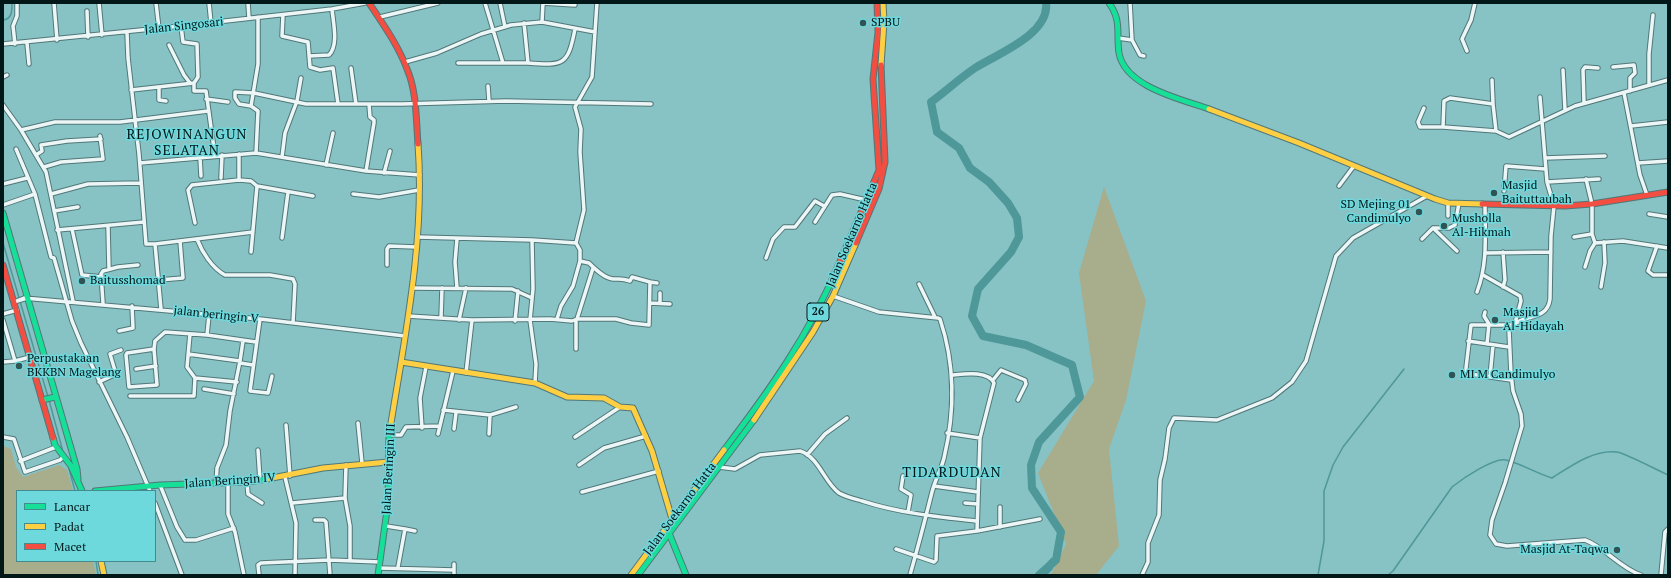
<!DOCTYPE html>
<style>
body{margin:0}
#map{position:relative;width:1671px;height:578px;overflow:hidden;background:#87c2c4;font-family:"PT Serif",serif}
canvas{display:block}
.frame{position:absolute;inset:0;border:4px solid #021718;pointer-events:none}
.legend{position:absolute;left:16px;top:490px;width:140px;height:72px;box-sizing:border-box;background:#6ed9dd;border:1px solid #438b8e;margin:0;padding:5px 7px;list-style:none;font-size:12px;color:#021718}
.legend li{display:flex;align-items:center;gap:8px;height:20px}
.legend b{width:20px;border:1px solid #438b8e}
</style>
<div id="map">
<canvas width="1671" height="578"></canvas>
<div class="frame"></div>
<ul class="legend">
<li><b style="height:5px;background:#16e098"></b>Lancar</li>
<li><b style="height:5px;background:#ffcf43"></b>Padat</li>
<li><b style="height:5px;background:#f24e42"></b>Macet</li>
</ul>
</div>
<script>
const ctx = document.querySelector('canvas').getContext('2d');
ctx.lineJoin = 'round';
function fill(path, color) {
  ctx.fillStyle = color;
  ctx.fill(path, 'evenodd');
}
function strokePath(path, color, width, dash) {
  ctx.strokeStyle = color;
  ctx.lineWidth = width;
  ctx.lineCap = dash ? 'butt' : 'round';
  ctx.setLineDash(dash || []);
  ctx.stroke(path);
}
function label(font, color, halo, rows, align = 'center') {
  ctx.font = font + ' "PT Serif",serif';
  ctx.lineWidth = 3;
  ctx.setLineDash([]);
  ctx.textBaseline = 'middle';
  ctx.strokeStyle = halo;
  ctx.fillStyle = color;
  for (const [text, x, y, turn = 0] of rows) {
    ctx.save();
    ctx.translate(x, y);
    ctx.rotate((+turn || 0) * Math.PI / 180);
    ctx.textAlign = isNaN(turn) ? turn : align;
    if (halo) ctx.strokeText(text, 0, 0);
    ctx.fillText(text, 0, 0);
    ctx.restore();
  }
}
fill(new Path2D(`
 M1104,187L1146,301L1126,400L1109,449L1119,546L1096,575H1051L1066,544L1038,473L1094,381L1079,273Z
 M3,446L11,449L16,467L23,477L59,465L67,470L73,491H17V561H93L96,575H3Z`), '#a8ad8c');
fill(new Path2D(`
 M1052,557L1053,569L1047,575H1036Z`), '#4e989a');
strokePath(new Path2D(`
 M3,20C12,19 12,11 12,3
 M3,243L48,397
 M49,400L63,452
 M68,465L75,491
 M96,561L98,575
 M1318,575L1324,541V491L1333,465L1343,447L1404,369
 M1388,575L1393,571L1452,487C1462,479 1494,457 1506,460C1522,464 1536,473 1552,478C1571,466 1594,449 1617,452C1627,454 1657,470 1668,475`), '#4e989a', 1.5);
strokePath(new Path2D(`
 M1039,575L1056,560L1061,532L1032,488L1031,465L1039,442L1080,397L1072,365L1026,345L983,336L972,316L978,289L1011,252L1019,237L1017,218L1008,203L989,182L970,168L959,148L937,132L931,102C946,91 960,78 975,68C997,54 1050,34 1046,3`), '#4e989a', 8);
const street = new Path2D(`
 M54,3L57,40
 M99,3L102,35
 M156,3L159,29
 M209,3L211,23
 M248,3L249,18
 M485,3L503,63
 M500,3L505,27
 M543,3L575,5
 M1130,3L1132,40
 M87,11L88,37
 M283,15L282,36L308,42L310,67L320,70L333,68L338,104
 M380,17L438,3
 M542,22L543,3
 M181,26L183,42L197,44L198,77L194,83V91H206L215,156
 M127,32L128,58L139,154L146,244H155L253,232
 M595,32L597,3
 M1118,38L1132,40L1140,55L1144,56
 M27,43L29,64
 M3,44L181,26L332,9L365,3
 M15,44L13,26L17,16V3
 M169,45L184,75L190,83
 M1467,51L1462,39L1471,20L1475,3
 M309,56L329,55C339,45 333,22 332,9
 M405,62L437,53L481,34L511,25L542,22L595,32L592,77L575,107L581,129L580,152L584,210L576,243L532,240
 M458,63H528L524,23
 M528,63C564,66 568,65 575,29
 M1613,67L1634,65L1635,73L1630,78V91
 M351,68L356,104
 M1563,70L1565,110
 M3,77L7,75
 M1492,80L1493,104
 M1649,85V54L1653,15
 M488,86L489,101
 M159,87V100L166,101
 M131,90L194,83
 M1624,93L1640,175L1647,195
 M1540,97L1547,182L1554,206L1551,236L1550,299C1547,323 1520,312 1509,330L1511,374L1513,391L1521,414L1522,426L1505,483L1492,520L1490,535L1496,544L1507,546L1585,540C1606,548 1620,568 1641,575
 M206,99L228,102
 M1584,103L1583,70L1585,67L1598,68
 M3,105L21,130L46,172L73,301
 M251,106L239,104L235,98V92L254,93L306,104H402L506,101L651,104
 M1424,108L1418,122L1420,127H1443
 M1631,126L1668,122
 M21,130L55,122H120L208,111
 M1496,131L1443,127L1444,101L1450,98L1493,104L1496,131L1509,137L1575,106L1668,80
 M256,153L258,111L251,106L258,64V17
 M239,154V180L251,181L257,186L313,196
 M36,155L42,151L41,145L67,141L101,139
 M200,157L201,176
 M282,157L285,133L297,101L301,78
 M1545,158L1605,156
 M140,163L256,153L366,171L420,175
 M1638,163L1668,161
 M326,165L333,133
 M44,167L61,162L103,159L100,136
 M366,171L374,123V120L370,117L369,104
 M384,173L390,151
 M221,178L222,155
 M1586,179L1592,204V234
 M1547,182L1599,179
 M3,184L27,178
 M1339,186L1354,166
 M1504,191L1506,166L1545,169
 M35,194L51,257L54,258L72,321L81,343L127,437L150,491
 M51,194L88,184L141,183
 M353,194L379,197L419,190
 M3,205L35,194L16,149
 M54,211L78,207
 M1649,214L1668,217
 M1448,216V203
 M815,222L832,195L840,194L866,200
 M195,223L188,190L192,185L239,180
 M108,226L109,269
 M1433,228L1457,251
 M72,229L82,275L102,277
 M57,230L144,222
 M417,237L532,240L533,289L530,320L536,364L535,383
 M1574,237L1592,234L1595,243L1623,241L1668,248
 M282,238L288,192
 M197,239C202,252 212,268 225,275H270L293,279L295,284L293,323
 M1422,239L1433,228H1449L1455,225L1459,203
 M155,244L161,309
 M1657,246L1648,271L1653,275H1668
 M251,252L257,186
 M1503,252L1505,280L1503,287
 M1485,253L1551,252
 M766,258L773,239L784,227H795L815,201L824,206
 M387,265V249L389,246L416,247
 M1585,267L1590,251L1595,243
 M1483,275L1520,296L1521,301L1515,323
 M159,280L183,278L180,241
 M650,282L657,283
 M919,284L935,317
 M1601,287L1605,263L1604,242
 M412,288L512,289L532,298
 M457,288L455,262L457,239
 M1477,292C1488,263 1485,235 1485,204
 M833,296L879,312L938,318L940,319C955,364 955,412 944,458C941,470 935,480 932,492C925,520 918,547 910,575
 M27,298L14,302L24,298L260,319L405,336
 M103,303L101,274L103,271L118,267L138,265
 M650,303L670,304
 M660,303V293
 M1485,312L1484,316L1489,324L1487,344
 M3,314L17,310
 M209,315L207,335L256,342
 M408,316L472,320
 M441,318L442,288
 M260,319L250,391L268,393L272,376
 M557,319L561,306L573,286L580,261
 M577,319L593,268
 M3,320L15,361
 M459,320L466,288
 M515,321L518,291
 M576,321V349
 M119,331L133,328L132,306
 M1468,341L1509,347
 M154,349L157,385L129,387L126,355L127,353L154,349L155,341L165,332L207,335
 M188,354L240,361L230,411L226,445L217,468L216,484
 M240,361L243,341
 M3,362L15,361L30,357
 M240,363L253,365
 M136,369L156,366
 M466,373L472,320L550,319L572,321L577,319H616L631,323L649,325L650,282L632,277L630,281C622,278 620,279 613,279C604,278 595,269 589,263L580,261V250L576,243
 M1490,377L1493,345
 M195,378L237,382
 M993,380L1001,370L1025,380L1026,384L1018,400
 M1511,380L1470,374L1466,371V368L1471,325H1513
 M99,382L116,374L110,354L121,350
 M204,389L234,394
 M130,396H194L195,378L187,367L190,334
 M443,410L490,415L516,407
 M358,423L362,463
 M286,425L290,476
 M422,428L420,398L426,367
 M454,429L456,413
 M947,433L980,438
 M438,434L453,371
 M489,434L490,415
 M389,435H401L406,427L440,426
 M3,437L14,439L25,472L60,460L63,457
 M575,437L620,407
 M258,450L260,480
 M807,455L825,434L847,418
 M20,461L56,447
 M579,465L604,448L646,436
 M719,467L735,469L760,455L800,451C819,457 824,482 839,493C846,497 855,499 862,501C899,513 938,517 976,521
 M903,476L901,489L911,495L908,512
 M285,477L296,523L295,575
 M247,482L248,494L262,503
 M228,483V514L235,532L244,575
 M160,485L177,527L185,540H196L234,528
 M934,486L978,492
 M582,492L659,471
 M345,498L346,465
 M155,503L182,575
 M292,503L345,498L350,526V560
 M965,503L978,504
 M315,520H324L326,522L330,575
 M386,526L405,529L398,567
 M1000,527V507
 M405,529L415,531
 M977,531L1040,519
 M896,549L934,562L936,560L937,536L977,531L980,438L994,383C988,370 963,374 952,375
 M379,568L454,570
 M259,575L258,565L261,563L329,560L380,562
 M454,575V564
 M1142,575L1148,562V543L1159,515L1160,480L1165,459L1169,428L1174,418L1217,420L1272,398L1292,382L1306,361L1336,256L1353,238L1427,196
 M1661,575L1665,532L1668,529`);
const fast = new Path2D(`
 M1109,3C1122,21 1116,33 1119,53C1125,87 1181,99 1209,109
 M3,213L77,469L78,479
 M42,400L55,397
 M53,438L55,445L71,466L82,491
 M724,450C769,391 809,335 838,266
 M95,491L160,485L247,482L267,479
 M669,533L686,575
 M378,575L388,503L389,435L391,423
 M638,575L754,420`);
const slow = new Path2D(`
 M881,65L884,22L883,3
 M1209,109L1299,143L1435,199L1448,203L1482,204
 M401,362L535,383L567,397L604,398L620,407L633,408L652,451L672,519
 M754,420L813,332L833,296L856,243
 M391,423C406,331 425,237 418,144
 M267,479L323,468L388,462
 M101,561L104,575
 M631,575L724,450`);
const jam = new Path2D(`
 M369,3C383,24 398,45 407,69C417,92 416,120 418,144
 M1482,204L1565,206L1592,204L1668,192
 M856,243L879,189L885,162L881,65
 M3,265L53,438
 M838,266L879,170L873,79L878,32L877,3`);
strokePath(street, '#517778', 5.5);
strokePath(fast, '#517778', 7);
strokePath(slow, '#517778', 7);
strokePath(jam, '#517778', 7);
strokePath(street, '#edf6f6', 3.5);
strokePath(fast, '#16e098', 5);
strokePath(slow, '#ffcf43', 5);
strokePath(jam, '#f24e42', 5);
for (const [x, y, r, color] of [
 [863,23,4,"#315354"],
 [1494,193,4,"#315354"],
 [1419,212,4,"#315354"],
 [1444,226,4,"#315354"],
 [82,281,4,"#315354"],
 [1495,320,4,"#315354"],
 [19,366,4,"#315354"],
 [1452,375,4,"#315354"],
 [1617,550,4,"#315354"]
]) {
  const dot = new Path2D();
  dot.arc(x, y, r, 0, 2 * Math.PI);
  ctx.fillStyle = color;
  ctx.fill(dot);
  strokePath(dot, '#6ed9dd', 1.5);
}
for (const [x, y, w] of [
 [818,312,22]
]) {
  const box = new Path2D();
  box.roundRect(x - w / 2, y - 9, w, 18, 3);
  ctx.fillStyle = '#6ed9dd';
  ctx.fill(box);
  strokePath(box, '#021718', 1);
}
label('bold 11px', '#021718', null, [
 ["26",818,312]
]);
label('12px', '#021718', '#6ed9dd', [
 ["SPBU",871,23],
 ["Masjid",1502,186],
 ["Baituttaubah",1502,200],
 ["SD Mejing 01",1411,205,"right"],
 ["Candimulyo",1411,219,"right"],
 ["Musholla",1452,219],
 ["Al-Hikmah",1452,233],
 ["Baitusshomad",90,281],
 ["Masjid",1503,313],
 ["Al-Hidayah",1503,327],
 ["Perpustakaan",27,359],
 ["BKKBN Magelang",27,373],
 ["MI M Candimulyo",1460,375],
 ["Masjid At-Taqwa",1609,550,"right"]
], 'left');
label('12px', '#021718', '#6ed9dd', [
 ["Jalan Singosari",184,26,-6],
 ["Jalan Soekarno Hatta",852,235,-67],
 ["jalan beringin V",216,315,6],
 ["Jalan Beringin III",389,469,-87],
 ["Jalan Beringin IV",230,481,-4],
 ["Jalan Soekarno Hatta",680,509,-53]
]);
ctx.letterSpacing = '1px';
label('14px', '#021718', '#6ed9dd', [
 ["REJOWINANGUN",187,135],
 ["SELATAN",187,151],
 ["TIDARDUDAN",952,473]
]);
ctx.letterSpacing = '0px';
</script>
